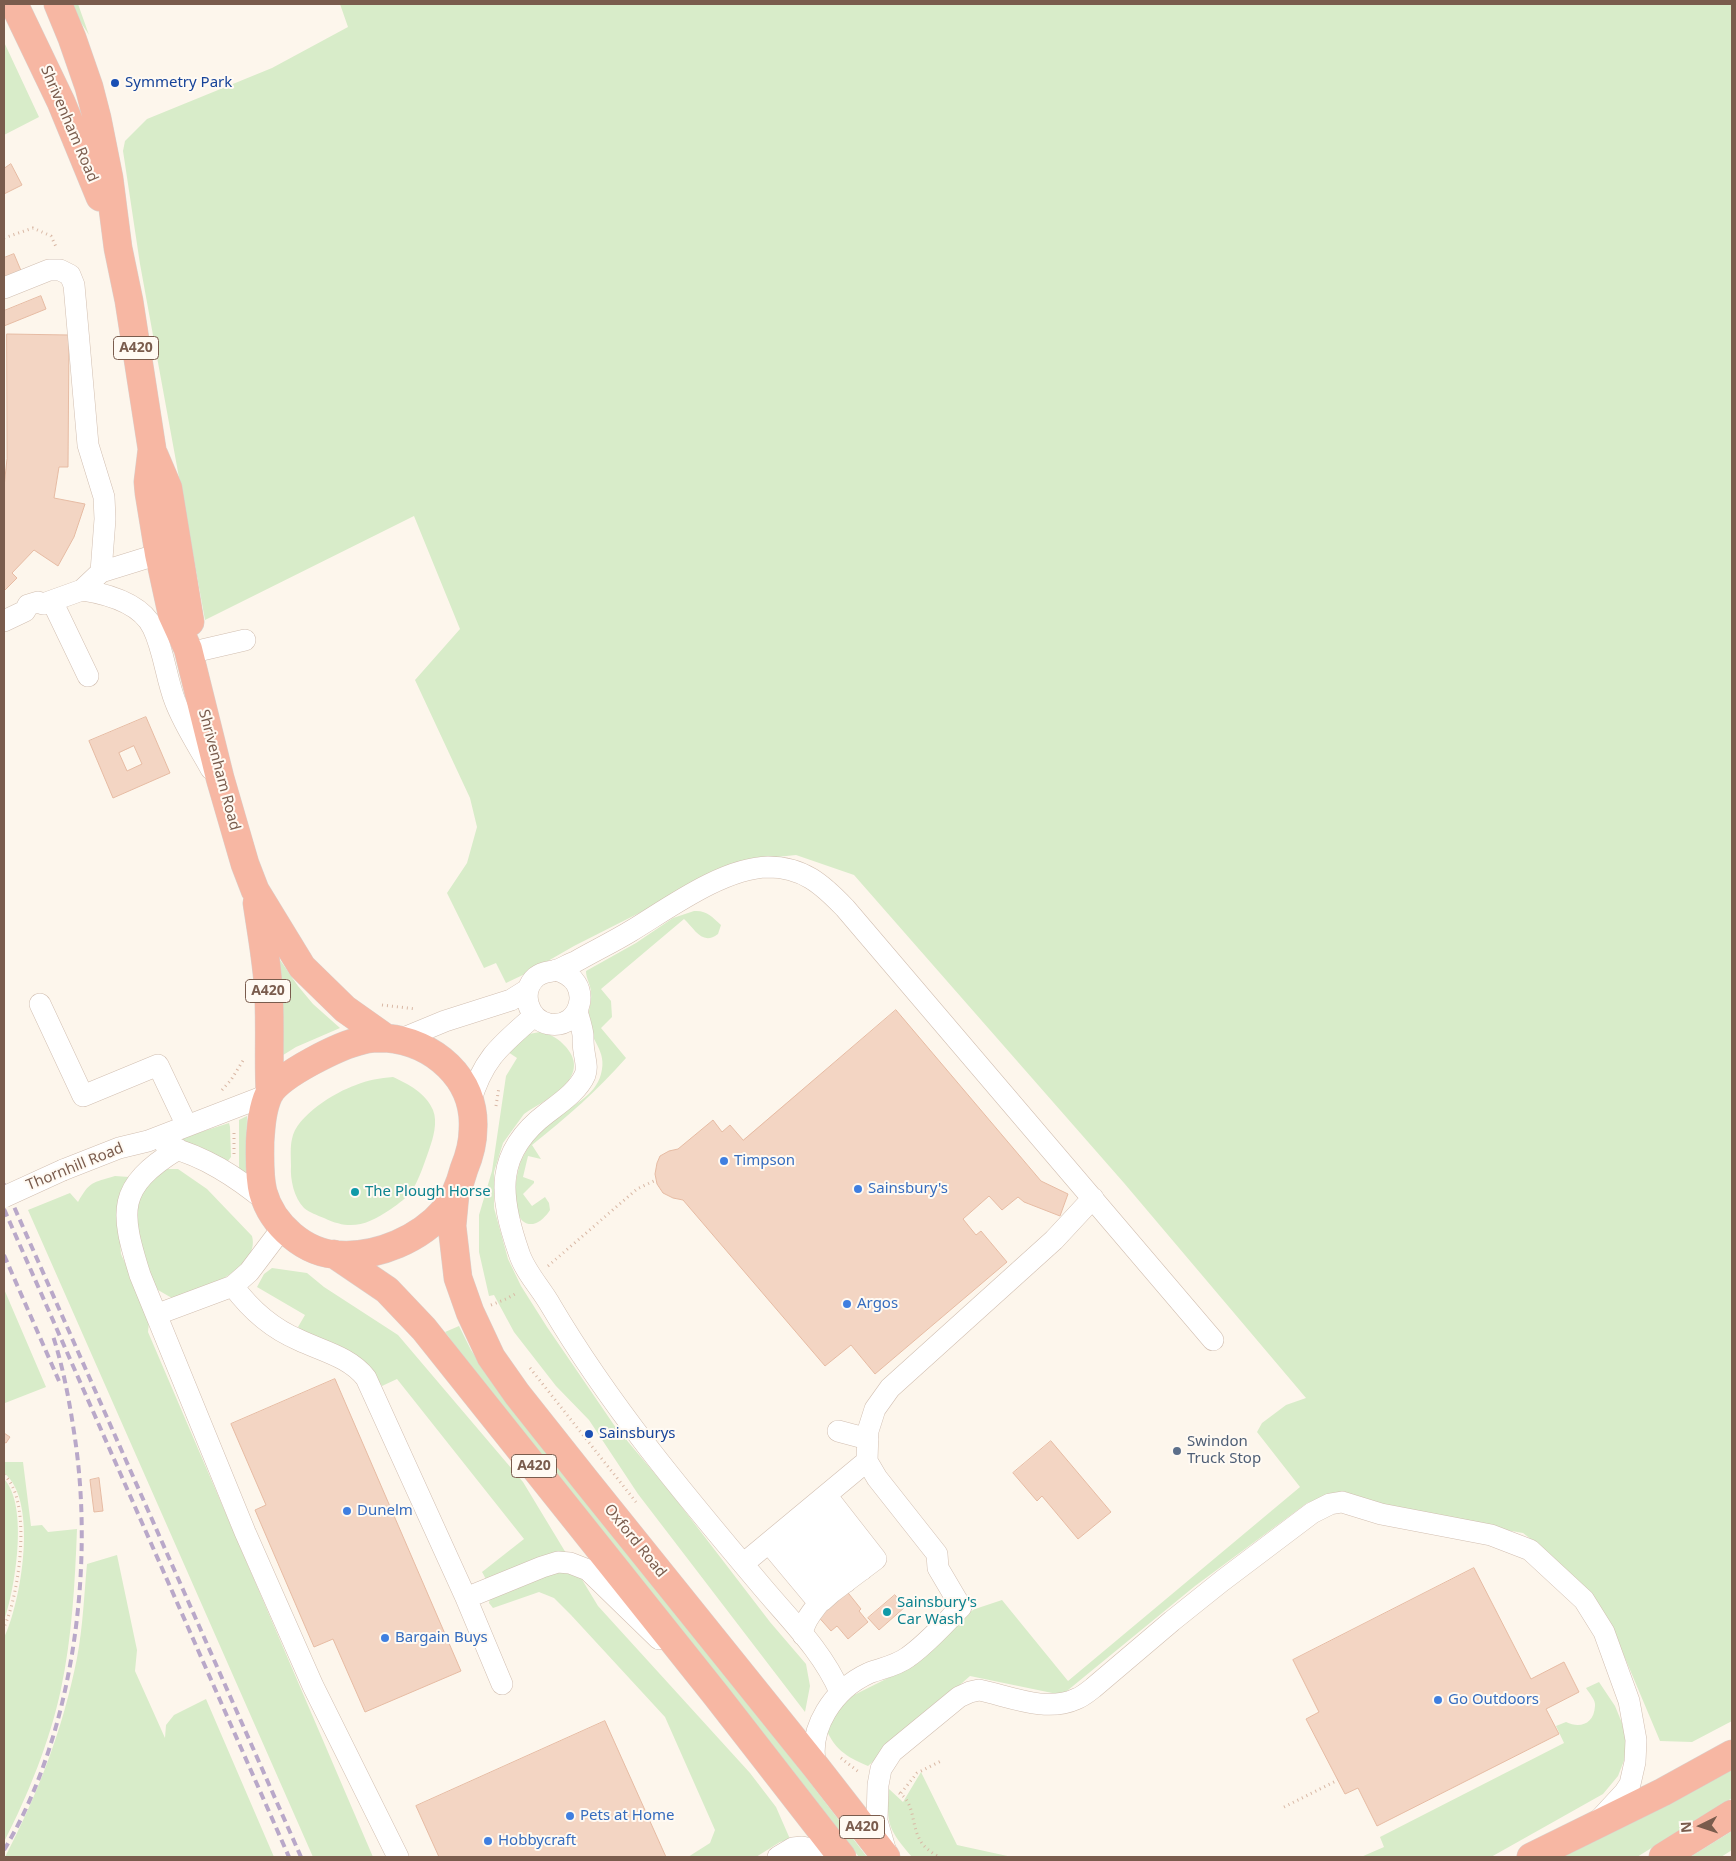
<!DOCTYPE html>
<style>
body{margin:0}
#map{position:relative;width:1736px;height:1861px;overflow:hidden;background:#fdf6ec;font-family:"Noto Sans",sans-serif}
canvas{display:block}
.frame{position:absolute;inset:0;border:5px solid #7a5c4d;pointer-events:none}
.north{position:absolute;left:1676px;top:1801px;width:50px;height:50px;-webkit-text-stroke:4px #fffaf3;paint-order:stroke;rotate:266deg;font-size:14px;font-weight:700;line-height:20px;text-align:center;color:#7a5c4d}
.north::after{content:'';display:block;margin:auto;width:18px;height:22px;background:#7a5c4d;clip-path:polygon(50% 0,100% 100%,50% 72%,0 100%)}
</style>
<div id="map">
<canvas width="1736" height="1861"></canvas>
<div class="frame"></div>
<div class="north">N</div>
</div>
<script>
const ctx = document.querySelector('canvas').getContext('2d');
ctx.lineJoin = 'round';
function fill(path, color) {
  ctx.fillStyle = color;
  ctx.fill(path, 'evenodd');
}
function strokePath(path, color, width, dash) {
  ctx.strokeStyle = color;
  ctx.lineWidth = width;
  ctx.lineCap = dash ? 'butt' : 'round';
  ctx.setLineDash(dash || []);
  ctx.stroke(path);
}
function label(font, color, halo, rows, align = 'center') {
  ctx.font = font + ' "Noto Sans",sans-serif';
  ctx.lineWidth = 4;
  ctx.setLineDash([]);
  ctx.textBaseline = 'middle';
  ctx.strokeStyle = halo;
  ctx.fillStyle = color;
  for (const [text, x, y, turn = 0] of rows) {
    ctx.save();
    ctx.translate(x, y);
    ctx.rotate((+turn || 0) * Math.PI / 180);
    ctx.textAlign = isNaN(turn) ? turn : align;
    if (halo) ctx.strokeText(text, 0, 0);
    ctx.fillText(text, 0, 0);
    ctx.restore();
  }
}
fill(new Path2D(`
 M69,4H78L89,35Z
 M340,4H1732V1721L1692,1742L1660,1741L1609,1620L1545,1550L1523,1533L1392,1510L1343,1491L1307,1503L1195,1586L1062,1695L970,1676L868,1766C846,1757 833,1748 825,1726L842,1701L900,1672L955,1620L975,1609L1002,1600L1068,1681L1300,1487L1257,1432L1262,1423L1286,1405L1306,1398L1124,1183L854,875L796,855L776,857L724,870L574,946L527,973L506,983L496,963L484,968L447,893L467,863L477,827L470,798L415,680L460,629L414,516L205,620L140,264L125,164L123,151L125,141L147,119L272,68L348,27Z
 M4,42L39,117L4,135Z
 M694,911C707,910 712,917 721,925L718,934C702,946 695,929 684,919L601,989L611,1001L612,1017L601,1028L626,1058C598,1090 566,1118 532,1145L541,1159L528,1156L523,1177L534,1181V1183L523,1194L532,1206L545,1197L549,1203L550,1210C547,1215 540,1223 533,1224C508,1227 515,1172 522,1159C529,1144 540,1130 553,1120C570,1106 595,1097 601,1074C608,1050 589,1040 588,1020C588,1011 592,1002 591,993C591,985 586,979 586,971L636,943L673,918Z
 M280,960L298,986L313,1004L340,1028L296,1047L280,1057L276,962Z
 M540,1032C551,1034 559,1039 566,1047C593,1078 545,1100 524,1114L503,1143L494,1172V1208L508,1259L521,1286L547,1327L614,1425L671,1493L770,1622L806,1664L810,1686L805,1712L638,1494L589,1420L556,1386L514,1332L494,1295L489,1296L479,1252V1215L492,1171L506,1076L517,1058L508,1052L529,1034Z
 M393,1077C408,1084 426,1093 433,1110C438,1122 433,1139 429,1150C424,1164 420,1177 413,1189C408,1197 398,1204 391,1209C367,1225 351,1231 324,1218C317,1215 310,1213 304,1208C294,1198 290,1179 291,1166C291,1157 290,1147 292,1139C296,1116 335,1092 356,1085C368,1080 380,1078 393,1077Z
 M247,1116L246,1173L239,1170V1120Z
 M229,1123L230,1127L231,1157L228,1161L203,1149L178,1143L182,1138Z
 M159,1169H178L207,1189L252,1236C261,1269 199,1290 177,1301L158,1290L143,1265L133,1222L141,1186Z
 M115,1176L129,1177L135,1187L120,1242L121,1254L143,1303L149,1322L148,1332L373,1857H313L28,1210L70,1193L78,1202C90,1181 92,1183 115,1176Z
 M272,1268L307,1273L324,1287L398,1335L523,1482L598,1606L750,1773L776,1807L790,1839L780,1842L756,1857H688L710,1843L715,1830L665,1717L571,1615L554,1598L539,1592L493,1608L489,1603C492,1591 488,1582 482,1572L524,1539L397,1379L382,1386L368,1366L311,1337L298,1327L305,1315L257,1287L264,1274Z
 M4,1289L46,1387L5,1403L4,1399Z
 M459,1326L471,1350L490,1378L790,1756L867,1857H859L494,1399L445,1332Z
 M4,1462H23L31,1526L42,1525L48,1532L77,1529C75,1583 72,1637 61,1689C50,1741 28,1795 4,1842V1638C21,1603 39,1500 4,1473Z
 M4,1479C29,1505 15,1590 4,1621Z
 M117,1555L137,1650L135,1671L165,1738L166,1725L174,1715L206,1699L274,1857H5C38,1794 63,1729 77,1658C83,1627 84,1595 87,1564Z
 M1599,1682L1615,1706L1622,1723L1626,1740L1625,1758L1618,1776L1603,1794L1491,1857H1361L1384,1847L1380,1837L1564,1743L1556,1726L1566,1722C1580,1729 1594,1724 1595,1706C1596,1700 1589,1693 1586,1688Z
 M1732,1768V1798L1637,1857H1553Z
 M921,1772L957,1845L1012,1857H912C889,1830 886,1825 889,1789L903,1802Z
 M1732,1831V1850L1721,1857H1690Z`), '#d8ecc9');
const building = new Path2D(`
 M11,164L22,185L4,194V166V168Z
 M14,254L22,273L4,280V258Z
 M41,296L46,309L4,326V311Z
 M7,334L69,335L68,467H59L54,498L85,504L74,537L58,566L34,550L12,573L17,578L4,591V487L7,459Z
 M146,717L170,773L113,798L89,741ZM134,746L142,764L127,771L119,753Z
 M896,1010L1041,1181L1068,1194L1060,1216L1024,1202L1018,1197L1002,1210L989,1196L963,1219L976,1235L981,1231L1007,1262L875,1374L851,1345L825,1366L683,1200L673,1198L663,1193L657,1184L655,1174L657,1163L660,1156L669,1151L678,1149L713,1120L722,1132L730,1125L743,1140Z
 M335,1379L461,1671L365,1712L333,1639L314,1647L255,1510L266,1505L231,1424Z
 M4,1433L10,1437L6,1443L4,1442Z
 M1051,1441L1111,1512L1078,1539L1042,1496L1037,1501L1013,1473Z
 M99,1478L103,1511L94,1512L90,1480Z
 M1474,1568L1531,1679L1564,1662L1579,1692L1546,1709L1559,1734L1377,1826L1358,1788L1345,1794L1306,1719L1319,1712L1293,1660Z
 M845,1589L861,1609L859,1611L868,1622L848,1639L837,1626L831,1631L815,1613Z
 M895,1595L905,1607L879,1630L868,1618Z
 M605,1721L666,1857H439L416,1806Z`);
fill(building, '#f3d5c3');
strokePath(building, '#e6bba3', 1);
const minor = new Path2D(`
 M4,288L49,270H60L70,275L74,285L88,445L104,497L105,519L101,572
 M82,590C107,594 141,603 153,628C164,651 166,678 175,701C184,725 199,747 211,769
 M52,601L88,676
 M4,621L25,611L28,605L38,602L43,604L82,590L101,572L159,554
 M189,653L245,640
 M556,970C595,980 582,1030 549,1024C527,1019 520,991 536,977C543,971 550,972 557,970C563,968 569,964 575,962C594,951 613,942 631,931C669,908 723,868 768,867C803,867 822,884 845,908L1213,1340
 M40,1004L83,1096L158,1065L187,1126
 M577,1011C579,1019 582,1027 583,1035C583,1040 583,1046 584,1051C585,1060 588,1067 585,1075C578,1091 560,1103 547,1113C494,1153 499,1196 519,1253C525,1272 541,1288 551,1306C610,1406 684,1494 759,1583C788,1618 822,1650 840,1692
 M399,1040L445,1021L511,1000L527,990
 M470,1103C483,1058 501,1045 534,1016
 M166,1146C206,1157 235,1176 267,1202
 M178,1149C116,1187 120,1211 140,1275L245,1532L313,1686L398,1857
 M63,1170L119,1148L148,1141L270,1094
 M233,1286C250,1309 273,1329 299,1340C322,1351 350,1357 366,1378L466,1598L502,1684
 M158,1314L233,1286L249,1272L283,1227
 M838,1431L868,1439
 M826,1495L876,1559L832,1592
 M812,1507L862,1570
 M797,1519L846,1582
 M783,1531L832,1592L822,1601
 M769,1543L819,1603C812,1612 802,1623 803,1635
 M743,1564L867,1461
 M466,1598L542,1567L558,1562L570,1563L588,1570L659,1639
 M816,1767C807,1728 834,1689 869,1673C882,1668 896,1666 908,1657C928,1643 944,1624 961,1607L938,1568L937,1554L877,1478L867,1461L868,1431L875,1409L890,1388L1054,1240L1093,1198
 M886,1852L877,1821L878,1785L881,1769L892,1752L959,1697L970,1692L979,1690C1009,1696 1046,1713 1076,1699C1082,1697 1088,1692 1093,1688L1172,1621L1222,1581L1312,1513L1330,1504L1342,1502L1381,1514L1491,1535L1530,1550L1584,1600L1604,1632L1629,1701L1636,1740L1635,1762L1630,1784L1624,1793L1599,1820
 M778,1857L793,1848L802,1847L842,1856`);
const highway = new Path2D(`
 M14,4L61,102L100,197
 M58,4L72,38L89,87L97,118L109,178L118,248L129,301L152,449L148,482L149,493L159,554L172,614L188,649L220,778L245,864L255,890L302,967L345,1009L386,1038
 M154,455L168,488L190,622
 M257,903C261,930 266,957 268,984C271,1020 268,1056 270,1093
 M386,1038C433,1042 476,1078 473,1129C473,1142 469,1157 464,1169C460,1184 454,1199 445,1210C420,1239 378,1257 340,1255C305,1254 272,1225 263,1192C259,1176 260,1159 260,1142C261,1127 262,1109 269,1094C281,1074 340,1045 363,1040C370,1038 378,1038 386,1038Z
 M455,1194L452,1226L458,1278L470,1312L491,1357L517,1394L586,1481L816,1767L886,1857
 M334,1254L387,1290L424,1329L716,1695L842,1857
 M1531,1857L1663,1792L1732,1754
 M1663,1857L1732,1814`);
strokePath(minor, '#d1beb0', 22);
strokePath(highway, '#dad1cd', 29);
strokePath(new Path2D(`
 M4,238L33,228L51,236L57,249
 M382,1005L416,1009
 M222,1090L231,1080L244,1059
 M496,1106L499,1087
 M234,1154V1130
 M548,1266L637,1189L656,1180
 M491,1305L506,1299L517,1293
 M530,1368L636,1502
 M4,1475C33,1500 19,1596 4,1627
 M841,1758L860,1773
 M899,1793C915,1803 911,1823 919,1838C923,1847 931,1852 939,1857
 M901,1793L917,1773L941,1761
 M1284,1807L1338,1780`), '#d9b8a5', 3, [1, 4]);
strokePath(minor, '#fff', 21);
strokePath(highway, '#f7b7a3', 28);
strokePath(new Path2D(`
 M4,1184L301,1857
 M4,1209L289,1857
 M4,1255L59,1381
 M4,1850C74,1734 95,1564 74,1432C69,1399 63,1367 53,1336`), '#b9a8c9', 4, [8, 5]);
const minorBridge = new Path2D(`
 M4,1197L63,1170`);
strokePath(minorBridge, '#d1beb0', 22, []);
strokePath(minorBridge, '#fff', 21);
for (const [x, y, r, color] of [
 [115,83,5,"#1a4fb4"],
 [724,1161,5,"#3f7fe0"],
 [858,1189,5,"#3f7fe0"],
 [355,1192,5,"#0f9aa8"],
 [847,1304,5,"#3f7fe0"],
 [589,1434,5,"#1a4fb4"],
 [1177,1451,5,"#5c6f8a"],
 [347,1511,5,"#3f7fe0"],
 [887,1612,5,"#0f9aa8"],
 [385,1638,5,"#3f7fe0"],
 [1438,1700,5,"#3f7fe0"],
 [570,1816,5,"#3f7fe0"],
 [488,1841,5,"#3f7fe0"]
]) {
  const dot = new Path2D();
  dot.arc(x, y, r, 0, 2 * Math.PI);
  ctx.fillStyle = color;
  ctx.fill(dot);
  strokePath(dot, '#fffaf3', 2);
}
for (const [x, y, w] of [
 [136,348,45],
 [268,991,45],
 [534,1466,45],
 [862,1827,45]
]) {
  const box = new Path2D();
  box.roundRect(x - w / 2, y - 11.5, w, 23, 4);
  ctx.fillStyle = '#fffaf3';
  ctx.fill(box);
  strokePath(box, '#7a5c4d', 1);
}
label('bold 14px', '#7a5c4d', null, [
 ["A420",136,348],
 ["A420",268,991],
 ["A420",534,1466],
 ["A420",862,1827]
]);
label('15px', '#164399', '#fffaf3', [
 ["Symmetry Park",125,83],
 ["Sainsburys",599,1434]
], 'left');
label('15px', '#7a5c4d', '#fffaf3', [
 ["Shrivenham Road",69,124,67],
 ["Shrivenham Road",219,770,75],
 ["Thornhill Road",75,1167,-22],
 ["Oxford Road",635,1541,51]
]);
label('15px', '#366cbe', '#fffaf3', [
 ["Timpson",734,1161],
 ["Sainsbury's",868,1189],
 ["Argos",857,1304],
 ["Dunelm",357,1511],
 ["Bargain Buys",395,1638],
 ["Go Outdoors",1448,1700],
 ["Pets at Home",580,1816],
 ["Hobbycraft",498,1841]
], 'left');
label('15px', '#0d838f', '#fffaf3', [
 ["The Plough Horse",365,1192],
 ["Sainsbury's",897,1603],
 ["Car Wash",897,1620]
], 'left');
label('15px', '#4e5e75', '#fffaf3', [
 ["Swindon",1187,1442],
 ["Truck Stop",1187,1459]
], 'left');
</script>
